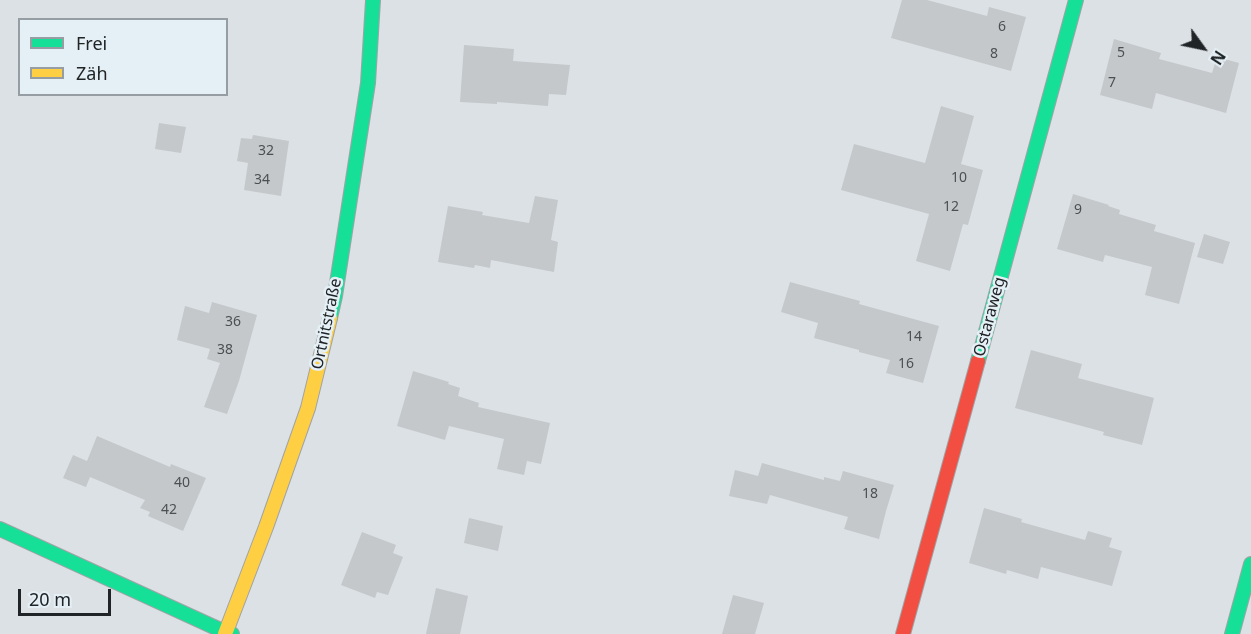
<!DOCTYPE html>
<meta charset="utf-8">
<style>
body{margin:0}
#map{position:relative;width:1251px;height:634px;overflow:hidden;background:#dce1e5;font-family:"Noto Sans",sans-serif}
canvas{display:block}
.legend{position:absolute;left:18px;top:18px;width:210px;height:78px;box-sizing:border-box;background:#e5f0f6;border:2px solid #969ea3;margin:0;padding:8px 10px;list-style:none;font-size:18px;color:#202426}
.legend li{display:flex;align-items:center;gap:12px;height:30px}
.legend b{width:30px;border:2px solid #969ea3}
.north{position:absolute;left:1173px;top:18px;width:60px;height:60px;-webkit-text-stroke:4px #e5f0f6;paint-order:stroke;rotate:123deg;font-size:16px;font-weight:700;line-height:24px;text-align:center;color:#202426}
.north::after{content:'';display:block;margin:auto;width:21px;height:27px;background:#202426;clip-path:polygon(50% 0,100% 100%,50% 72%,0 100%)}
.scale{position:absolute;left:18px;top:589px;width:93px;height:27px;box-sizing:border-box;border:3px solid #202426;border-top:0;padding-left:8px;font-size:18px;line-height:21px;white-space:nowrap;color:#202426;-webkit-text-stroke:4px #e5f0f6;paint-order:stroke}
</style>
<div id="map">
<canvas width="1251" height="634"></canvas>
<ul class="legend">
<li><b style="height:8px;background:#16e098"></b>Frei</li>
<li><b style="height:8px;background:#ffcf43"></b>Zäh</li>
</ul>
<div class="north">N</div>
<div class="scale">20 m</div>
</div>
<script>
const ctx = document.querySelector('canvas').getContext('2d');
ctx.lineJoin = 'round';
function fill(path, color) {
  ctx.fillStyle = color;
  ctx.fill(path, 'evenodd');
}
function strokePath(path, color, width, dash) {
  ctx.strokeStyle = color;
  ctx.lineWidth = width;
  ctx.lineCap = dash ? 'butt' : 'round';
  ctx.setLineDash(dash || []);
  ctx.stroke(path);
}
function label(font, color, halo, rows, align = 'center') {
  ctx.font = font + ' "Noto Sans",sans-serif';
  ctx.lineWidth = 5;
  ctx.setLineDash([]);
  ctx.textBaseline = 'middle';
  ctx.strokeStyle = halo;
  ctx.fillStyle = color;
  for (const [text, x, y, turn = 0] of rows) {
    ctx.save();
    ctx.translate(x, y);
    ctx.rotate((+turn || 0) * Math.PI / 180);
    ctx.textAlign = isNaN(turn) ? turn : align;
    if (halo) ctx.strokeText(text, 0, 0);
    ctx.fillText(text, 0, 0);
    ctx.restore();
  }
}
fill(new Path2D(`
 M902,0H927L987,16L989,7L1026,17L1011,71L891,38Z
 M1114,39L1161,53L1159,59L1212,73L1217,57L1239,63L1226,113L1156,93L1152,109L1100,95Z
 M464,45L514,49L513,61L570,65L566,95L549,94L548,106L497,102V104L460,102Z
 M941,106L974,116L961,164L983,170L968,225L963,224L950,271L916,261L929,214L841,190L854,144L925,163Z
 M159,123L186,127L181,153L155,149Z
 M253,135L289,141L281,196L244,190L248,163L237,161L241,138L252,139Z
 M1073,194L1109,205L1108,206L1120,210L1119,214L1156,225L1154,231L1195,243L1179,304L1145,295L1152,267L1105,255L1103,262L1057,249Z
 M535,196L558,200L551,240L558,242L554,272L491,260L490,268L475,265L474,268L438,262L448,206L483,212L482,215L529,223Z
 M1204,234L1230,242L1223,264L1197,257Z
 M790,282L860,301L859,304L939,326L923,383L886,373L890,360L859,352V350L814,338L818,323L781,312Z
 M212,302L257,315L239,381L227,414L204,407L220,363L207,359L210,349L177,340L185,306L209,313Z
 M1031,350L1082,364L1078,378L1154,398L1142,445L1103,435L1104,432L1015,408Z
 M413,371L449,382L448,384L460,388L458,396L479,403L478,407L550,423L541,464L527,461L524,475L497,469L504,439L449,426L445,440L397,426Z
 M97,436L170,467L171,464L206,478L183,531L148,516L150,512L140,508L145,500L90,477L86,487L63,478L73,455L87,461Z
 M762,463L824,480V477L840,481L843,471L894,485L886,511L879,539L844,529L848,517L770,495L767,504L729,496L735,470L758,476Z
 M984,508L1022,519L1021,522L1085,540L1088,531L1112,538L1109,547L1122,551L1112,586L1041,567L1038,579L1007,570L1006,574L969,563Z
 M469,518L503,526L498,551L464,543Z
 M362,532L396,545L393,553L403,557L388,595L377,592L375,598L341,585Z
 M436,588L468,596L460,634H426Z
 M733,595L764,603L755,634H722Z`), '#c4c8cb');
const fast = new Path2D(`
 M330,318L335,296L368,83L373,0
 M978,361L1076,0
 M0,529L225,632L232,634
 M1232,634L1251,564`);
const slow = new Path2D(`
 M225,634L266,527L308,408L330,318`);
const jam = new Path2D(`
 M903,634L978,361`);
strokePath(fast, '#a0a3a6', 16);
strokePath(slow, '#a0a3a6', 16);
strokePath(jam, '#a0a3a6', 16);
strokePath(fast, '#16e098', 14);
strokePath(slow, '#ffcf43', 14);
strokePath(jam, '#f24e42', 14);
label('14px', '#4c5052', null, [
 ["6",1002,27],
 ["5",1121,53],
 ["8",994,54],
 ["7",1112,83],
 ["32",266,151],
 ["10",959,178],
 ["34",262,180],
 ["12",951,207],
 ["9",1078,210],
 ["36",233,322],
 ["14",914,337],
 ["38",225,350],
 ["16",906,364],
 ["40",182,483],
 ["18",870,494],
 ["42",169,510]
]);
label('16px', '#202426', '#e5f0f6', [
 ["Ostaraweg",990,317,-75],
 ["Ortnitstraße",327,324,-78]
]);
</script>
